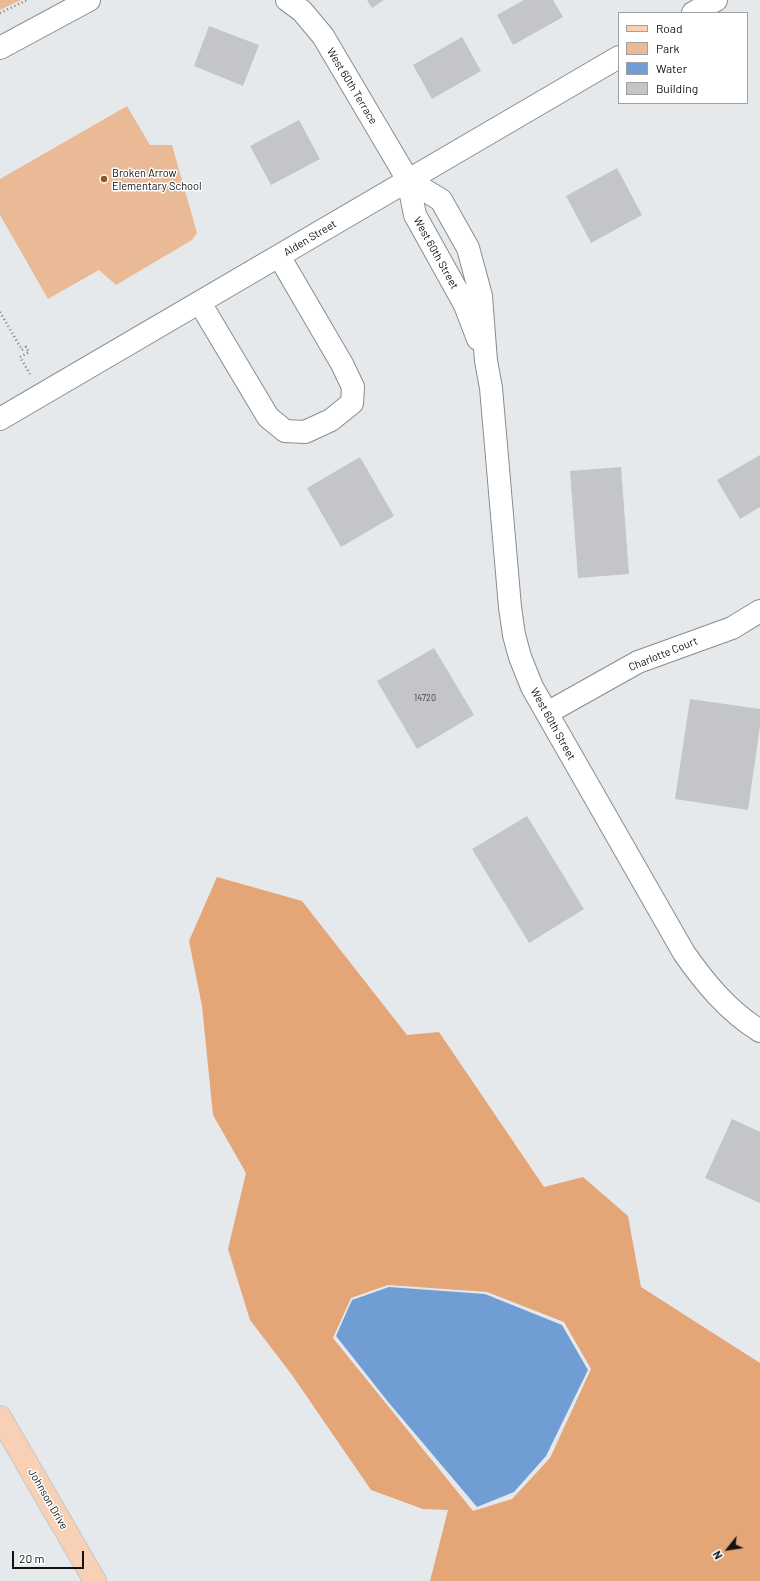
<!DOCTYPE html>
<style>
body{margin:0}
#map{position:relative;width:760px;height:1581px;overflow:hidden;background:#e6e9ec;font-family:Barlow,sans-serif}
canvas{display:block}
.legend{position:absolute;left:618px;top:12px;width:130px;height:92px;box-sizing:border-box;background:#fff;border:1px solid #a0a0a1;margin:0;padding:5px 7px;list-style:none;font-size:12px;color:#111213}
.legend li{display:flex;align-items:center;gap:8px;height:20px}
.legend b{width:20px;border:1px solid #a0a0a1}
.north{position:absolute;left:708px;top:1529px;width:40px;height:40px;-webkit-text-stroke:3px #fff;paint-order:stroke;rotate:240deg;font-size:11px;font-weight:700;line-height:16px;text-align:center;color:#111213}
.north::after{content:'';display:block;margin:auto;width:14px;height:18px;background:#111213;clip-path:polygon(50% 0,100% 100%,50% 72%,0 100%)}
.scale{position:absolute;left:12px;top:1551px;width:72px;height:18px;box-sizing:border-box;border:2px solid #111213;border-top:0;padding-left:5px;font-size:12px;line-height:14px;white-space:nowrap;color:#111213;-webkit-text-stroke:3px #fff;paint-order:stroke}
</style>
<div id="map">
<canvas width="760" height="1581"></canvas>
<ul class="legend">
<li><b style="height:5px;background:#f7d0b5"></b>Road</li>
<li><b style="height:11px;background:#eaba97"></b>Park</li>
<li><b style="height:11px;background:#719dd5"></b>Water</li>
<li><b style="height:11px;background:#c3c5c8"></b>Building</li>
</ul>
<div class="north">N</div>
<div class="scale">20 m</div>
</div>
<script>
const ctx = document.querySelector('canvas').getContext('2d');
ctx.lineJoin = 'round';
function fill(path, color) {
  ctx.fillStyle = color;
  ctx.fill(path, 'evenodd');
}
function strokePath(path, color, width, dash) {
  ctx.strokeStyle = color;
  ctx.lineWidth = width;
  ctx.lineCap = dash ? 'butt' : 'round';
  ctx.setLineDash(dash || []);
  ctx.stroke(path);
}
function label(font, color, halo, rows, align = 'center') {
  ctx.font = font + ' Barlow,sans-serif';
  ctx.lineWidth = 3;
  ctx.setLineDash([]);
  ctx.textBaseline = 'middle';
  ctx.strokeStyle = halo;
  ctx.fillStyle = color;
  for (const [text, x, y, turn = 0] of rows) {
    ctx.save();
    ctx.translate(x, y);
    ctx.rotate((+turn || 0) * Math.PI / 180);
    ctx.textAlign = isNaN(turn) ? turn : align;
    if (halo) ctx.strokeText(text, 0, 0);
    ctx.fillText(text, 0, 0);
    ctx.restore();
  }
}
fill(new Path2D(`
 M0,0H21L0,10Z
 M127,106L150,145H172L197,233L192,240L116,285L99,270L48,299L0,215V179Z`), '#eaba97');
fill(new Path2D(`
 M217,877L302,901L407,1035L439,1032L544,1187L583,1177L628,1216L641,1287L760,1363V1581H430L448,1510L423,1509L371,1490L292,1375L250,1320L228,1249L246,1173L213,1115L202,1006L189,941ZM388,1285L487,1292L564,1322L591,1369L550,1458L512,1499L473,1511L333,1338L351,1298Z`), '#e4a577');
fill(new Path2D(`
 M389,1287L485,1294L562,1325L588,1370L546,1456L514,1492L477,1507L389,1403L336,1336L352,1300Z`), '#719dd5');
fill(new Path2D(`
 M367,0H384L372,8Z
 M524,0H553L563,17L513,45L497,15Z
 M209,26L259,45L243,86L194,66Z
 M462,37L481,71L432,99L413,65Z
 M299,120L320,159L271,185L250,146Z
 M617,168L642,215L591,243L566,196Z
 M760,455V507L740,519L717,480Z
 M360,457L394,516L341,547L307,488Z
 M621,467L629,574L578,578L570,471Z
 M434,648L474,715L417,749L377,681Z
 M690,699L760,709V726L748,810L675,799Z
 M527,816L584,909L529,943L472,849Z
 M732,1119L760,1132V1203L705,1178Z`), '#c3c5c8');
const minor = new Path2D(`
 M287,0L302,11L323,36L408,180L415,215L465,305L478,339
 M693,13L716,0
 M0,48L89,0
 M408,180L441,200L468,248L481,296L486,361L491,388L510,607L514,635L520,657L532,687L684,953C705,983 728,1011 760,1031
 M200,303L268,417L285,431L305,432L331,420L352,403L353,387L342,364L279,256
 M0,419L619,57
 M547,713L638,662L732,628L760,611`);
const major = new Path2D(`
 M0,1417L95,1581`);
strokePath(minor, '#898c8e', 24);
strokePath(major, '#c6c6c6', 24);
strokePath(new Path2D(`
 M0,13L27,0
 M0,312L22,350L26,347L29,352L20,357L30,374`), '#7d7f81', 2.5, [1, 3]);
strokePath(minor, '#fff', 22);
strokePath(major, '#f7d0b5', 22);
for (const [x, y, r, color] of [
 [104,179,4,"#94551d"]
]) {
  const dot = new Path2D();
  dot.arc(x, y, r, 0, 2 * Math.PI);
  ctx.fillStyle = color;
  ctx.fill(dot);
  strokePath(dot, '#fff', 1.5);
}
label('9px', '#3e3f40', null, [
 ["14720",425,698]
]);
label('11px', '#111213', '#fff', [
 ["West 60th Terrace",352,86,59],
 ["Alden Street",310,238,-31],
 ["West 60th Street",436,253,61],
 ["Charlotte Court",663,654,-22],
 ["West 60th Street",553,724,61],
 ["Johnson Drive",48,1499,60]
]);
label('11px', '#111213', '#fff', [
 ["Broken Arrow",112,173],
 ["Elementary School",112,186]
], 'left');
</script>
